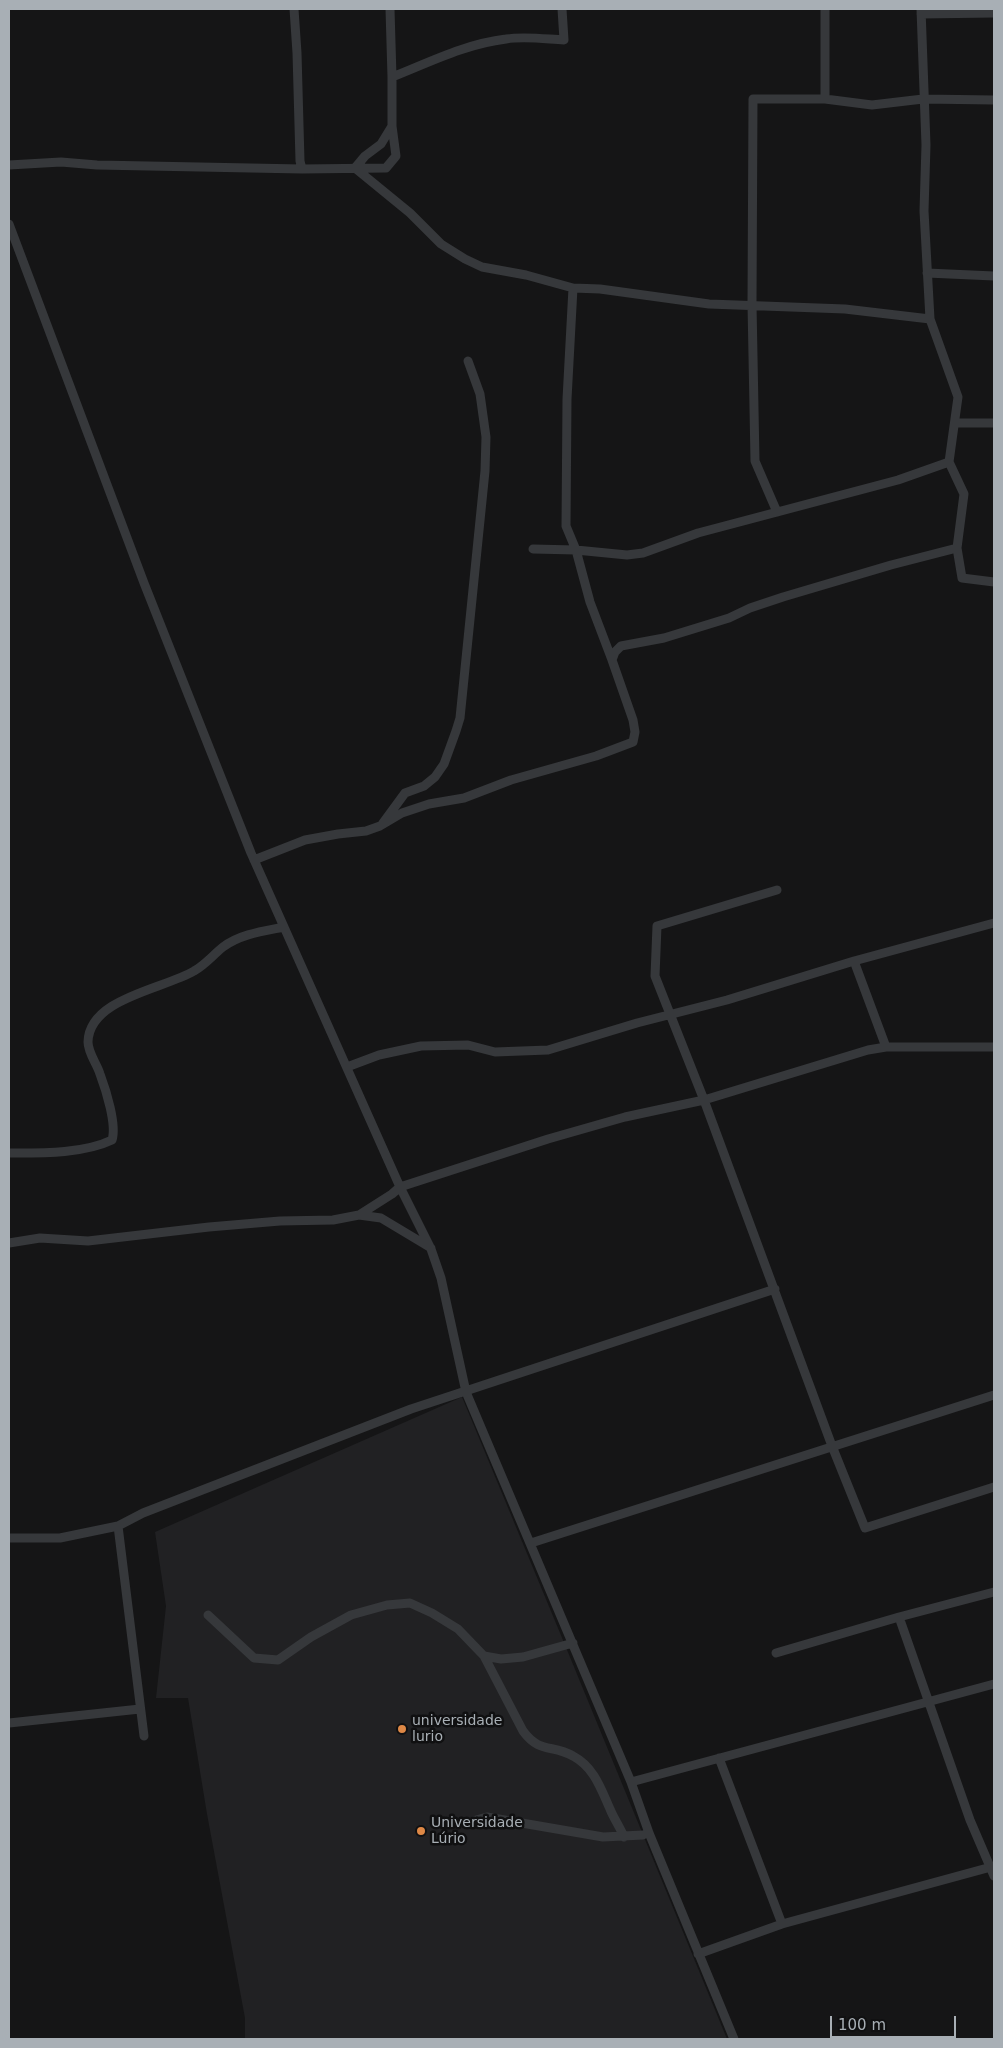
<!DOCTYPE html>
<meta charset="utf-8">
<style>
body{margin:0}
#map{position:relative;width:1003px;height:2048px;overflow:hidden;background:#151516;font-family:"DejaVu Sans",sans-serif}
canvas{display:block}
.frame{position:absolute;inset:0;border:10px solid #a8afb5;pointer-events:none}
.scale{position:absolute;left:830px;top:2016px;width:126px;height:22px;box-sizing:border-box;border:2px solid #a8afb5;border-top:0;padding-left:6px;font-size:15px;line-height:18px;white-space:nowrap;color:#a8afb5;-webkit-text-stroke:4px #101011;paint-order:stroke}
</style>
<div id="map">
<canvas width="1003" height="2048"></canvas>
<div class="frame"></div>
<div class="scale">100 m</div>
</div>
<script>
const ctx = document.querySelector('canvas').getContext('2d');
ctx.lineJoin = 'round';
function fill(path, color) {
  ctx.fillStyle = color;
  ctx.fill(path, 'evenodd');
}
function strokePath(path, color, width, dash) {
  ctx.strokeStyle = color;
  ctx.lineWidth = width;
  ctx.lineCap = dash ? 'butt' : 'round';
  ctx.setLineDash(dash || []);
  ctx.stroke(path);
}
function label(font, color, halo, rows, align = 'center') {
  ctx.font = font + ' "DejaVu Sans",sans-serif';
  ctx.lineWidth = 5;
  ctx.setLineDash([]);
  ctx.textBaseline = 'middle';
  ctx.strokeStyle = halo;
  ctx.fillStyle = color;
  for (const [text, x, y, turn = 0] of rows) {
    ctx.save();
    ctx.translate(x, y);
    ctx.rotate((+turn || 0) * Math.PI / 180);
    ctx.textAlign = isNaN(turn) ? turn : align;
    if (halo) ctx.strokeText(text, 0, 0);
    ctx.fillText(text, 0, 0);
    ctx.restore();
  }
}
fill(new Path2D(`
 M462,1397L565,1645L727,2039H245V2018L207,1814L188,1698H156L166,1606L155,1532Z`), '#212123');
strokePath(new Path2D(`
 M294,9L297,53L300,161L302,169
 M390,9L392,77
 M921,9L926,145L924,211L930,319L958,397L949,462L964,494L957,548L962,578L994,582
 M921,14L994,13
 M825,99V9
 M392,126L381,144L365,156L355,168L410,213L441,244L465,259L482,267L526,275L573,288L600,289L709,304L845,309L930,319
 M9,165L61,162L97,165L302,169L386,168L396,156L392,126V77C430,62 465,44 506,39C525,36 545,39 564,40L562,9
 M9,224L144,583L251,853L400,1187L431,1249L441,1278L466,1392L631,1782L649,1833L734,2039
 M927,273L994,276
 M573,288L567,399L566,526L576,550L590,602L612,660
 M955,423H994
 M777,512L755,461L752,304L753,99H825L872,105L923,99L994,100
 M533,549L576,550L627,555L643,553L698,533L898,480L949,462
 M383,823L405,793L424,786L435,777L444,764L456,731L460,718L485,471L486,437L480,394L468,361
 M254,860L305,840L338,834L366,831L380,826L402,813L429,804L464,798L511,780L596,756L633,742L635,732L633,720L612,660L615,652L621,646L664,638L729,618L750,608L783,597L891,565L957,548
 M777,890L657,926L655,976L704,1100L832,1446L865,1528L994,1487
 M854,961L886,1047
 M347,1067L379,1055L421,1046L468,1045L495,1052L548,1050L637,1023L727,1000L854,961L994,923
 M9,1153C40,1153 83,1154 112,1140C117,1125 106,1090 100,1074C97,1064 88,1053 88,1042C89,998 164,989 194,971C205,965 213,955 223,947C240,934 264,931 284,927
 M359,1215L392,1194L400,1187L548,1139L625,1117L704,1100L868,1050L886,1047H994
 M9,1243L40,1238L88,1241L209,1227L280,1221L333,1220L359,1215L381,1218L431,1248
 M118,1526L144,1736
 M9,1538H60L118,1526L143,1513L411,1409L775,1289
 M531,1543L994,1395
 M208,1615L254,1658L278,1660L311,1637L351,1615L387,1605L410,1603L432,1613L458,1629L484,1656L501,1659L523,1657L573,1643
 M899,1617L970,1820L994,1876
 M776,1653L899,1617L994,1592
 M484,1656L523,1731C540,1754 552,1744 573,1756C594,1767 601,1789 610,1809C614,1819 620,1827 624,1837
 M9,1723L140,1709
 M719,1758L782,1924
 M631,1782L994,1684
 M469,1822L487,1817L603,1837L643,1835
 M698,1954L782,1924L991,1867`), '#36383b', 9);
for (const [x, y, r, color] of [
 [402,1729,5,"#de8846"],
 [421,1831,5,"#de8846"]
]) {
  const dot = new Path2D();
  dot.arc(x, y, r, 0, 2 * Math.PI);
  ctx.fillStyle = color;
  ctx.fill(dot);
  strokePath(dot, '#101011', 2);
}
label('14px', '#a8afb5', '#101011', [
 ["universidade",412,1721],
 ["lurio",412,1737],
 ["Universidade",431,1823],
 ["Lúrio",431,1839]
], 'left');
</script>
